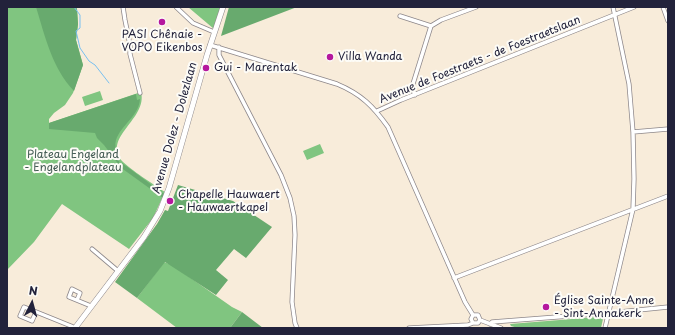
<!DOCTYPE html>
<meta charset="utf-8">
<style>
body{margin:0}
#map{position:relative;width:675px;height:335px;overflow:hidden;background:#f8ecda;font-family:"Playpen Sans",sans-serif}
canvas{display:block}
.frame{position:absolute;inset:0;border:8px solid #22223b;pointer-events:none}
.north{position:absolute;left:12px;top:283px;width:40px;height:40px;-webkit-text-stroke:3px #fdfcf7;paint-order:stroke;rotate:6deg;font-size:11px;font-weight:700;line-height:16px;text-align:center;color:#22223b}
.north::after{content:'';display:block;margin:auto;width:14px;height:18px;background:#22223b;clip-path:polygon(50% 0,100% 100%,50% 72%,0 100%)}
</style>
<div id="map">
<canvas width="675" height="335"></canvas>
<div class="frame"></div>
<div class="north">N</div>
</div>
<script>
const ctx = document.querySelector('canvas').getContext('2d');
ctx.lineJoin = 'round';
function fill(path, color) {
  ctx.fillStyle = color;
  ctx.fill(path, 'evenodd');
}
function strokePath(path, color, width, dash) {
  ctx.strokeStyle = color;
  ctx.lineWidth = width;
  ctx.lineCap = dash ? 'butt' : 'round';
  ctx.setLineDash(dash || []);
  ctx.stroke(path);
}
function label(font, color, halo, rows, align = 'center') {
  ctx.font = font + ' "Playpen Sans",sans-serif';
  ctx.lineWidth = 4;
  ctx.setLineDash([]);
  ctx.textBaseline = 'middle';
  ctx.strokeStyle = halo;
  ctx.fillStyle = color;
  for (const [text, x, y, turn = 0] of rows) {
    ctx.save();
    ctx.translate(x, y);
    ctx.rotate((+turn || 0) * Math.PI / 180);
    ctx.textAlign = isNaN(turn) ? turn : align;
    if (halo) ctx.strokeText(text, 0, 0);
    ctx.fillText(text, 0, 0);
    ctx.restore();
  }
}
fill(new Path2D(`
 M7,7H76L77,9L78,24L76,40L83,65L73,93L65,105L54,113L49,119V123L141,92C148,119 102,137 122,161C131,170 153,184 165,192L153,218L129,249L62,204L34,242L7,270Z
 M188,7H221L214,29Z
 M100,91L103,100L85,106L82,97Z
 M320,144L324,153L307,160L303,151Z
 M164,262L172,265L232,307L242,312L230,328H177L137,298Z
 M597,317L603,319L601,328H518L511,326L510,324Z`), '#80c580');
fill(new Path2D(`
 M36,7H76L77,9L78,24L76,40L83,65L74,91C52,68 45,36 36,7Z
 M229,7H297L221,36Z
 M136,94L137,100L140,99C139,116 121,125 116,140C113,150 121,158 119,165L104,145L97,138L95,133L49,129V123Z
 M122,163L164,194L163,198L120,167Z
 M178,185L233,201L272,227L246,258L234,249L216,270L228,280L216,295L165,262L137,298L115,282L157,224L165,210L168,211Z
 M242,312L263,328H230Z`), '#68aa6e');
strokePath(new Path2D(`
 M74,7L80,15V28L76,31L80,48L89,61L95,65L109,83`), '#78bfef', 1);
const street = new Path2D(`
 M123,7L125,20L130,45V54L140,93
 M176,7L193,23L214,32
 M663,7L668,21
 M400,16L431,26
 M210,45L337,84C361,94 373,106 388,127L465,302L473,315H478L480,320L501,328
 M219,47V55L281,175L290,198L294,216L295,235L292,302L295,323L297,328
 M415,95L412,87L431,26L441,20L476,7
 M377,111L401,100L634,7
 M633,132L668,129
 M92,249L118,271
 M454,278L668,196
 M77,300L80,293L72,289L69,297L91,306
 M36,312L32,321L20,316L24,307L71,326L75,328
 M473,315L471,319L473,323H478L480,320
 M490,324L492,322L609,313L668,307
 M409,328L468,325L473,323
 M605,328L633,209L634,179L633,132L629,84L613,7`);
const secondary = new Path2D(`
 M75,328L144,237L160,211L169,188L207,55L223,7`);
strokePath(street, '#8d878a', 5);
strokePath(secondary, '#8d878a', 6);
strokePath(street, '#fff', 3.5);
strokePath(secondary, '#fff', 5);
for (const [x, y, r, color] of [
 [162,22,4,"#b5179e"],
 [330,57,4,"#b5179e"],
 [206,68,4,"#b5179e"],
 [170,201,4,"#b5179e"],
 [546,307,4,"#b5179e"]
]) {
  const dot = new Path2D();
  dot.arc(x, y, r, 0, 2 * Math.PI);
  ctx.fillStyle = color;
  ctx.fill(dot);
  strokePath(dot, '#fdfcf7', 1.5);
}
label('11px', '#22223b', '#fdfcf7', [
 ["PASI Chênaie -",162,35,"center"],
 ["VOPO Eikenbos",162,48,"center"],
 ["Villa Wanda",338,57],
 ["Gui - Marentak",214,68],
 ["Chapelle Hauwaert",178,195],
 ["- Hauwaertkapel",178,208],
 ["Église Sainte-Anne",554,301],
 ["- Sint-Annakerk",554,314]
], 'left');
label('11px', '#22223b', '#fdfcf7', [
 ["Avenue de Foestraets - de Foestraetslaan",480,60,-22],
 ["Avenue Dolez - Dolezlaan",175,128,-74]
]);
label('11px', '#435b53', '#fdfcf7', [
 ["Plateau Engeland",73,155],
 ["- Engelandplateau",73,168]
]);
</script>
